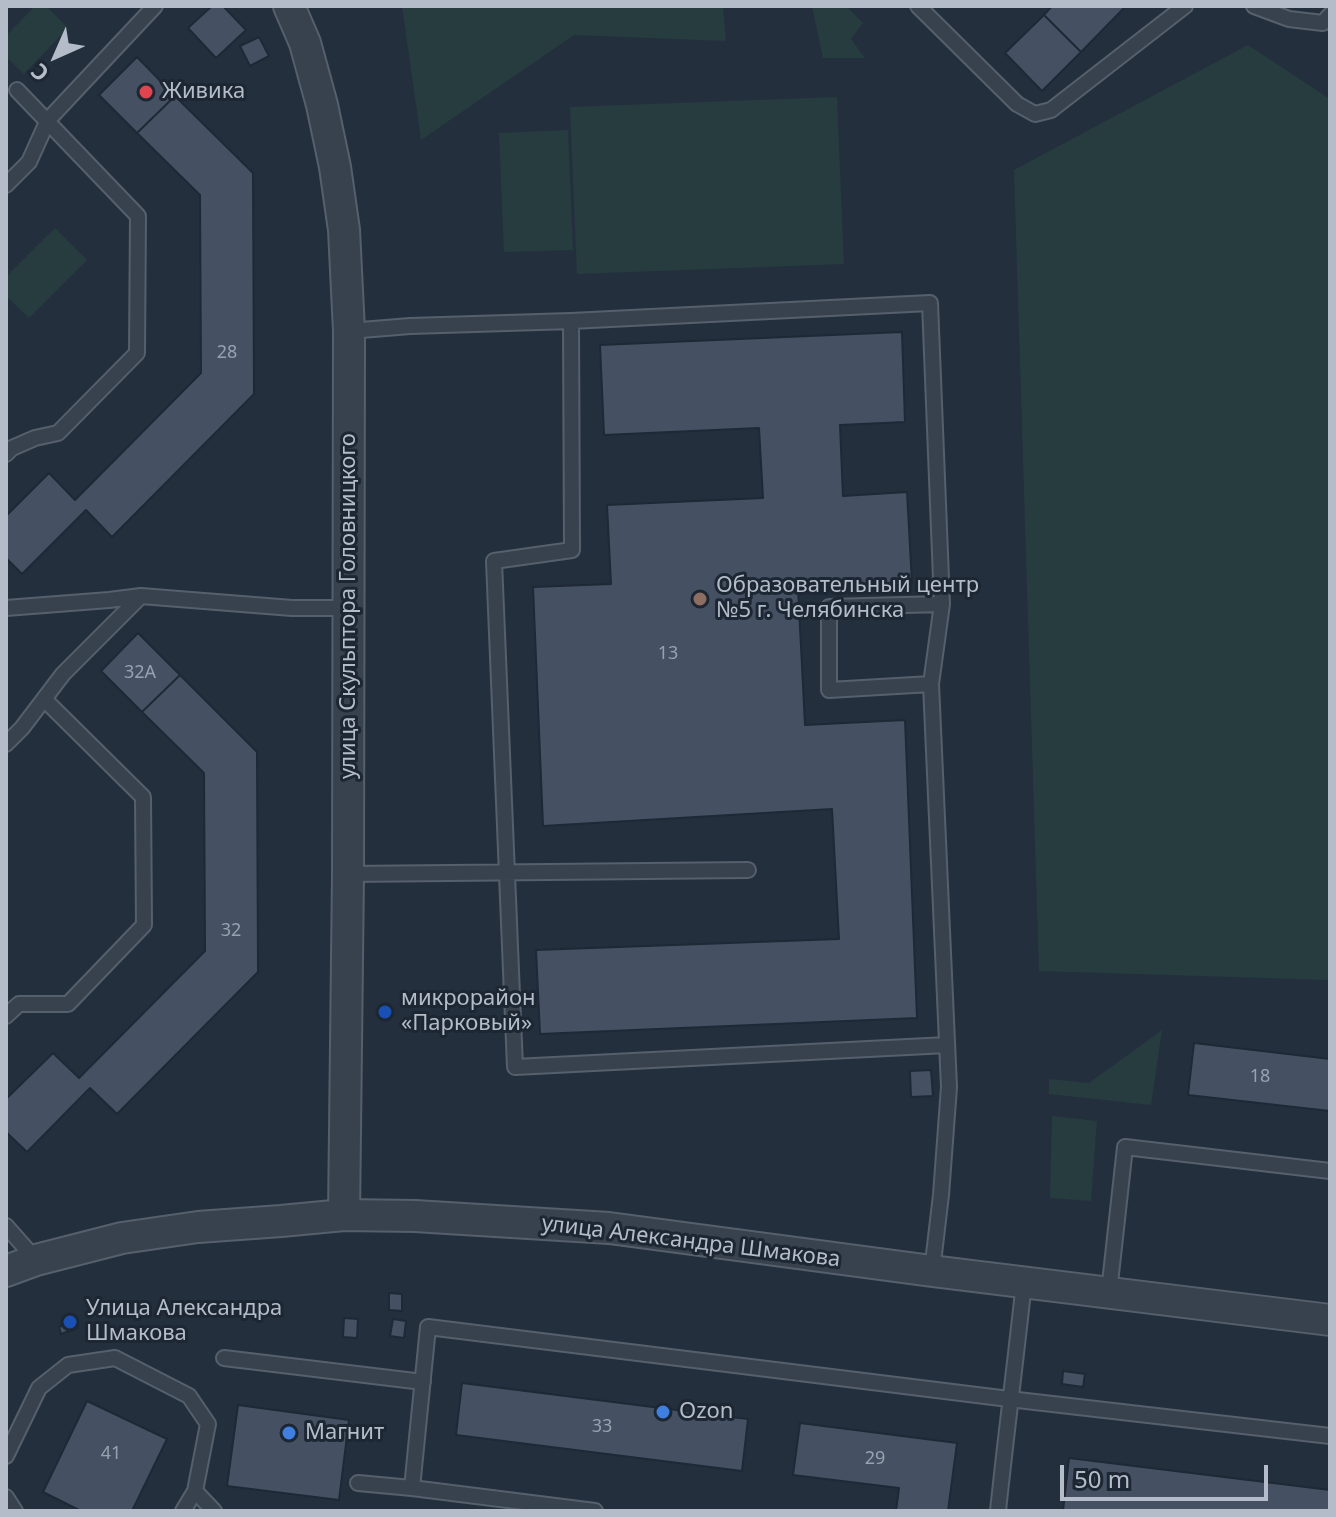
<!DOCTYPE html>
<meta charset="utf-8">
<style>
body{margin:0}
#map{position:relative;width:1336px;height:1517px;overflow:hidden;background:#242f3e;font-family:"Noto Sans",sans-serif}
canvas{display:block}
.frame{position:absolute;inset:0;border:8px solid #b4bcc9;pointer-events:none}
.north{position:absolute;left:16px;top:16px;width:80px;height:80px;-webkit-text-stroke:6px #1d2633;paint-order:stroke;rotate:225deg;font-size:22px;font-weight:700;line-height:32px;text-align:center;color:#b4bcc9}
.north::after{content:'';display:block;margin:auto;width:28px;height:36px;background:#b4bcc9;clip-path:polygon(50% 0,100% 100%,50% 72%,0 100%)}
.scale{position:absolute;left:1060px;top:1465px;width:208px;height:36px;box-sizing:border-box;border:4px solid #b4bcc9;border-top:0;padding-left:10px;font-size:24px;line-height:28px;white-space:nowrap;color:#b4bcc9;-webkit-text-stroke:6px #1d2633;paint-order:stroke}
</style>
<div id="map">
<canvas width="1336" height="1517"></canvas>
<div class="frame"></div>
<div class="north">С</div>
<div class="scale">50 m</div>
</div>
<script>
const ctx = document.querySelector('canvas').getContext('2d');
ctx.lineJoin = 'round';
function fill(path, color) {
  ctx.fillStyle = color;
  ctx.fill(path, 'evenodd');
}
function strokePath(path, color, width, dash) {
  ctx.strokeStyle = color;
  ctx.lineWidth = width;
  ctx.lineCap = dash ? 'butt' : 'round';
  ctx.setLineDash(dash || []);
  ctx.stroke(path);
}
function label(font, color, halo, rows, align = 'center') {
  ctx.font = font + ' "Noto Sans",sans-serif';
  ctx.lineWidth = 6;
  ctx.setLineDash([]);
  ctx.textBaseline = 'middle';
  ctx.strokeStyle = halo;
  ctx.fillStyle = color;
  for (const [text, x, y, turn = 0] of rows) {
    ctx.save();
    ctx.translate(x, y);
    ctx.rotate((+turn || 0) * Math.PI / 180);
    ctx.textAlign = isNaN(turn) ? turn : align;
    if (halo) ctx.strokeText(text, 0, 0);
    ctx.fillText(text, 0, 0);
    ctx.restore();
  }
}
fill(new Path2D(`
 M35,6H46L68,28L24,74L6,57V36Z
 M402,6H723L726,41L574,35L421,140Z
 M812,6H846L863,23L851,39L865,58H823Z
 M1248,45L1330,99V980L1039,971L1014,170Z
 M837,97L844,264L577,274L570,107Z
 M568,130L573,250L504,252L499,133Z
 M55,228L87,260L29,318L6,296V277Z
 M1162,1030L1151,1105L1049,1094V1079L1089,1083Z
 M1052,1116L1097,1121L1091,1201L1050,1198Z`), '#263c3f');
const building = new Path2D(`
 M212,6H223L246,30L216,58L188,28Z
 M1052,6H1126L1081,52L1044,15Z
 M1044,15L1081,52L1042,91L1005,53Z
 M259,37L269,56L250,66L240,46Z
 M137,57L175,96L137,133L99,95Z
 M175,96L253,173L254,394L112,537L86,510L22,574L6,558V516L49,473L75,500L201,373L200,195L137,133Z
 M902,332L905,422L840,425L843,496L907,492L912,583L798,588L805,725L905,720L917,1018L540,1034L536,950L839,939L832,809L543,826L533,587L611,584L607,505L763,498L759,428L604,435L600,345Z
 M138,633L180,675L142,712L101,671Z
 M180,675L257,752L258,972L117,1114L90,1088L27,1152L6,1132V1099L53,1053L79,1078L205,951L204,773L142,712Z
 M1194,1043L1330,1059V1111L1188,1095Z
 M931,1070L933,1096L911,1097L910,1071Z
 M389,1293L402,1294V1311L389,1310Z
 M344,1318L358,1319L357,1338L343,1337Z
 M393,1319L406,1321L404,1338L390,1336Z
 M75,1321L78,1328L61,1334L59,1327Z
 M1063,1371L1085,1374L1083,1387L1062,1384Z
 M462,1383L748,1419L742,1471L456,1435Z
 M87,1401L167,1439L132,1511H81L43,1492Z
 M238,1405L349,1420L339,1500L227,1486Z
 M800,1423L957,1443L948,1511H896L899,1488L793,1475Z
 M1069,1458L1330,1490V1511H1063Z`);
fill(building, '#455162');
strokePath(building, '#1f2835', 2);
const service = new Path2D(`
 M918,6L1017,104L1035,114L1051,110L1185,6
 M1254,6L1289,19L1323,23L1330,15
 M6,185L29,162L48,120L155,6
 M571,321L572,550L494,561L515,1067L947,1045
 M349,331L410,326L571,321L930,303L942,604L931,684L949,1087L941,1195L932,1271
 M6,454L12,448L35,438L58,433L137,353L138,216L17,90
 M6,608L109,600L141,596L292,608H349
 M931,684L829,690V607L942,604
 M6,744L22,728L63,674L141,596
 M348,874L748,870
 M6,1016L19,1004H68L144,925L143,797L44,699
 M6,1226L36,1260
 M1109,1292L1125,1147L1330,1171
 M224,1358L423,1382
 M6,1456L39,1388L68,1365L115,1358L189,1396L208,1424L195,1491L183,1511
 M358,1483L412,1488
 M195,1491L214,1511
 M6,1497L15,1511
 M595,1511L412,1488L428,1327L1009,1399L1330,1436
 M998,1511C1006,1434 1016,1358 1024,1282`);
const minor = new Path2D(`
 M289,6L305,43L322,105L335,167L344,230L349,331L348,874L344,1215
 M6,1271L36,1260L122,1238L198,1227L281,1221L344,1215L415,1216L609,1228L932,1271L1330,1320`);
strokePath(service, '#565f6c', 18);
strokePath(minor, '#565f6c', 34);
strokePath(service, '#38414e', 14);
strokePath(minor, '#38414e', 30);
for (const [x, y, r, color] of [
 [146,92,8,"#e0444e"],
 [700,599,8,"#8d6e63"],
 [385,1012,8,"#1a4fb4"],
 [70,1322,8,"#1a4fb4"],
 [663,1412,8,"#3f7fe0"],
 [289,1433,8,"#3f7fe0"]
]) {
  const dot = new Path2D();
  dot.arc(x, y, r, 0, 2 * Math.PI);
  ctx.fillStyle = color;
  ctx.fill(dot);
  strokePath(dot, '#1d2633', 3);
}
label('18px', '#98a1af', null, [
 ["28",227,353],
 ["13",668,654],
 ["32А",140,673],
 ["32",231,931],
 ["18",1260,1077],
 ["33",602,1427],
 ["41",111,1454],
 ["29",875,1459]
]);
label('22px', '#b4bcc9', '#1d2633', [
 ["Живика",162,92],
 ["Образовательный центр",716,586],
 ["№5 г. Челябинска",716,611],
 ["микрорайон",401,999],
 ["«Парковый»",401,1024],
 ["Улица Александра",86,1309],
 ["Шмакова",86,1334],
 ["Ozon",679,1412],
 ["Магнит",305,1433]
], 'left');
label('22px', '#b4bcc9', '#1d2633', [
 ["улица Скульптора Головницкого",349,606,-90],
 ["улица Александра Шмакова",691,1242,7]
]);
</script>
